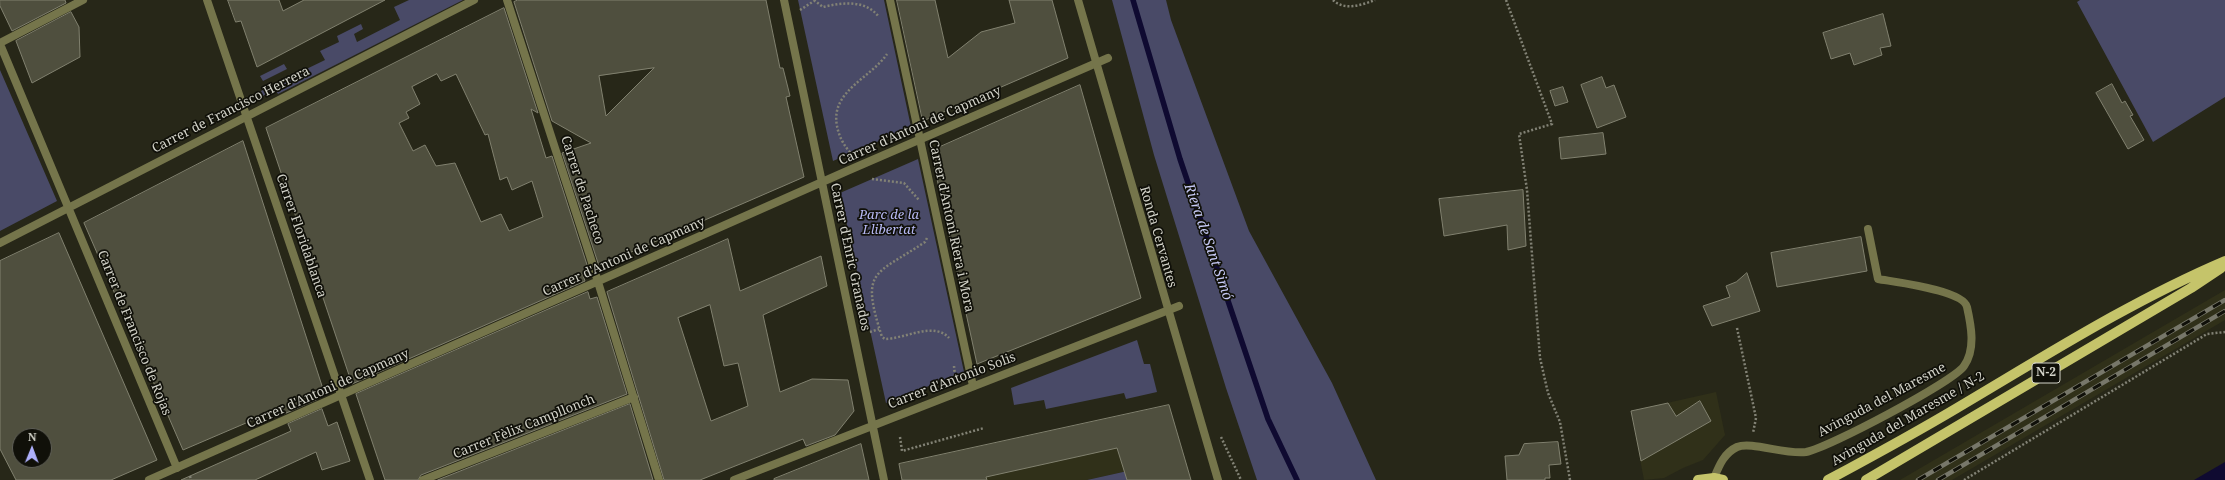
<!DOCTYPE html>
<meta charset="utf-8">
<style>
body{margin:0}
#map{position:relative;width:2225px;height:480px;overflow:hidden;background:#272718;font-family:"Noto Serif",serif}
canvas{display:block}
.north{position:absolute;left:12px;top:428px;width:40px;height:40px;box-sizing:border-box;background:#101009;border:1px solid #5e5e56;border-radius:50%;rotate:1deg;font-size:11px;font-weight:700;line-height:16px;text-align:center;color:#d3d3c9}
.north::after{content:'';display:block;margin:auto;width:14px;height:18px;background:#adaffb;clip-path:polygon(50% 0,100% 100%,50% 72%,0 100%)}
</style>
<div id="map">
<canvas width="2225" height="480"></canvas>
<div class="north">N</div>
</div>
<script>
const ctx = document.querySelector('canvas').getContext('2d');
ctx.lineJoin = 'round';
function fill(path, color) {
  ctx.fillStyle = color;
  ctx.fill(path, 'evenodd');
}
function strokePath(path, color, width, dash) {
  ctx.strokeStyle = color;
  ctx.lineWidth = width;
  ctx.lineCap = dash ? 'butt' : 'round';
  ctx.setLineDash(dash || []);
  ctx.stroke(path);
}
function label(font, color, halo, rows, align = 'center') {
  ctx.font = font + ' "Noto Serif",serif';
  ctx.lineWidth = 3.5;
  ctx.setLineDash([]);
  ctx.textBaseline = 'middle';
  ctx.strokeStyle = halo;
  ctx.fillStyle = color;
  for (const [text, x, y, turn = 0] of rows) {
    ctx.save();
    ctx.translate(x, y);
    ctx.rotate((+turn || 0) * Math.PI / 180);
    ctx.textAlign = isNaN(turn) ? turn : align;
    if (halo) ctx.strokeText(text, 0, 0);
    ctx.fillText(text, 0, 0);
    ctx.restore();
  }
}
fill(new Path2D(`
 M2225,290V320L1952,480H1900Z
 M1716,392L1725,435L1703,460L1683,468L1664,478L1644,480L1631,411Z
 M1118,416L1132,470L1087,480H902L899,464Z`), '#303019');
fill(new Path2D(`
 M409,0H463L278,94L275,89L263,96L261,91L325,60L320,51L339,42L337,36L361,24L363,29L354,34L357,42L400,20L394,7Z
 M798,0H884L911,127L833,161Z
 M1112,0H1166L1171,20L1249,231L1332,383L1376,480H1257L1226,388L1154,155Z
 M2080,0H2225V97L2153,142L2077,2Z
 M284,64L287,69L263,81L260,76Z
 M0,70L57,201L0,231Z
 M918,159L964,372L886,403L840,193Z
 M1137,340L1144,364H1150L1157,392L1126,399L1124,393L1046,409L1044,400L1014,405L1011,388Z
 M1132,470L1135,480H1087Z`), '#494a67');
fill(new Path2D(`
 M2225,462V480H2194Z`), '#0f0a31');
strokePath(new Path2D(`
 M1133,0L1180,159L1268,419L1297,480`), '#0f0a31', 5.5);
const building = new Path2D(`
 M0,0H65L66,3L12,31L0,6Z
 M228,0H279L283,11L304,0H385L257,67L241,21L236,22Z
 M518,0H766L780,68H783L790,96L786,97L804,177L599,266L562,153L591,143L552,121L514,2ZM654,68L606,116L599,76Z
 M897,0H935L948,58L981,32L1015,23L1009,0H1052L1068,58L923,121Z
 M504,8L538,113L531,109L546,158L552,156L589,271L582,273L585,281L352,384L266,128ZM437,74L441,81L456,74L485,135L488,134L500,180L507,177L512,190L532,181L543,217L509,231L501,214L481,222L455,163L436,166L425,145L413,151L399,123L409,118L406,112L420,104L412,87Z
 M71,12L79,27L80,57L32,83L16,41Z
 M1883,14L1891,46L1880,48L1882,55L1854,65L1850,53L1831,59L1823,33Z
 M1602,77L1606,88L1614,85L1626,117L1597,128L1581,85Z
 M2112,84L2122,103L2125,101L2133,115L2130,116L2144,140L2128,149L2096,93Z
 M1080,85L1141,298L977,364L931,151Z
 M1563,87L1568,102L1555,106L1550,91Z
 M1603,133L1606,154L1561,159L1559,138Z
 M243,141L323,389L316,392L318,399L284,414L281,408L183,450L84,223Z
 M1523,190L1526,246L1508,250L1507,225L1444,236L1439,199Z
 M59,233L157,460L111,480H16L0,449V261ZM20,436H44V460H20Z
 M1861,237L1867,271L1777,287L1771,253Z
 M728,239L740,291L821,256L827,286L763,315L780,392L812,379L848,380L854,411L835,435L806,446L803,439L700,480H664L607,292ZM710,305L724,366L738,363L748,406L711,421L678,318Z
 M1747,273L1760,311L1712,326L1703,306L1730,297L1726,286L1736,282Z
 M588,292L590,299L597,297L627,394L421,475L418,480H385L356,394Z
 M1700,401L1711,421L1641,461L1631,411L1668,403L1676,416Z
 M630,404L653,480H438Z
 M1169,405L1191,480H1127L1117,448L986,477L987,480H902L899,464Z
 M322,409L328,426L337,422L350,461L322,470L316,452L255,480H181L291,431L288,424Z
 M1558,442L1561,464L1549,465L1550,478H1545V480H1507L1505,456L1519,455L1524,444Z
 M861,444L869,480H774V479Z`);
fill(building, '#4f4f3e');
strokePath(building, '#81816f', 1);
strokePath(new Path2D(`
 M814,0L823,7C844,2 866,0 879,17
 M1333,0C1344,11 1362,5 1375,0
 M1506,0L1552,124L1519,134L1527,190L1540,358L1548,393L1560,422L1570,480
 M800,10L814,1
 M853,155C845,148 839,137 837,126C830,91 871,78 887,54
 M872,179L904,183L919,200
 M927,238L925,242C874,276 860,269 882,337L885,339C904,339 934,321 949,338
 M1737,328L1756,418L1753,433
 M870,332L879,329
 M954,366L955,376
 M900,437L902,451L984,428
 M1221,437L1241,480
 M190,476L191,480
 M1964,480L2207,334L2225,332`), '#828275', 2.5, [2, 2]);
strokePath(new Path2D(`
 M890,0L973,386`), '#75754b', 8);
strokePath(new Path2D(`
 M207,0L370,480
 M507,0L590,256L659,480
 M784,0L884,480
 M0,43L83,0
 M0,44L177,468
 M0,243L474,0
 M1714,478C1719,466 1724,453 1737,447C1751,441 1786,455 1806,452C1828,448 1953,382 1964,366C1976,349 1971,325 1967,307C1963,290 1894,282 1878,279L1868,229
 M149,480L847,171L1108,58
 M423,480L634,397
 M734,480L1179,306`), '#75754b', 8);
strokePath(new Path2D(`
 M1078,0L1218,480`), '#75754b', 8);
strokePath(new Path2D(`
 M1698,480L1714,478L1723,480
 M1828,480C1871,457 1915,433 1957,408C2045,356 2131,301 2225,261
 M1866,480L2191,288L2221,268`), '#c5c46a', 10);
const rail = new Path2D(`
 M1918,480L2225,300
 M1938,480L2225,311`);
strokePath(rail, '#77776a', 4.5);
strokePath(rail, '#101009', 3, [9]);
for (const [x, y, w] of [
 [2046,373,28]
]) {
  const box = new Path2D();
  box.roundRect(x - w / 2, y - 10, w, 20, 3);
  ctx.fillStyle = '#101009';
  ctx.fill(box);
  strokePath(box, '#d3d3c9', 1);
}
label('bold 12px', '#d3d3c9', null, [
 ["N-2",2046,373]
]);
label('13px', '#d3d3c9', '#101009', [
 ["Carrer de Francisco Herrera",231,110,-27],
 ["Carrer d'Antoni de Capmany",920,126,-24],
 ["Carrer de Pacheco",582,190,72],
 ["Carrer d'Antoni Riera i Mora",951,226,78],
 ["Carrer Floridablanca",301,236,71],
 ["Ronda Cervantes",1158,237,74],
 ["Carrer d'Antoni de Capmany",624,257,-24],
 ["Carrer d'Enric Granados",850,257,78],
 ["Carrer de Francisco de Rojas",134,333,68],
 ["Carrer d'Antonio Solis",952,381,-21],
 ["Carrer d'Antoni de Capmany",328,389,-24],
 ["Avinguda del Maresme",1882,400,-28],
 ["Avinguda del Maresme / N-2",1908,419,-30],
 ["Carrer Fèlix Campllonch",524,427,-22]
]);
label('italic 13px', '#b7b9f4', '#101009', [
 ["Parc de la",889,215],
 ["Llibertat",889,230]
]);
label('italic 14px', '#c6c9f5', '#101009', [
 ["Riera de Sant Simó",1208,242,71]
]);
</script>
